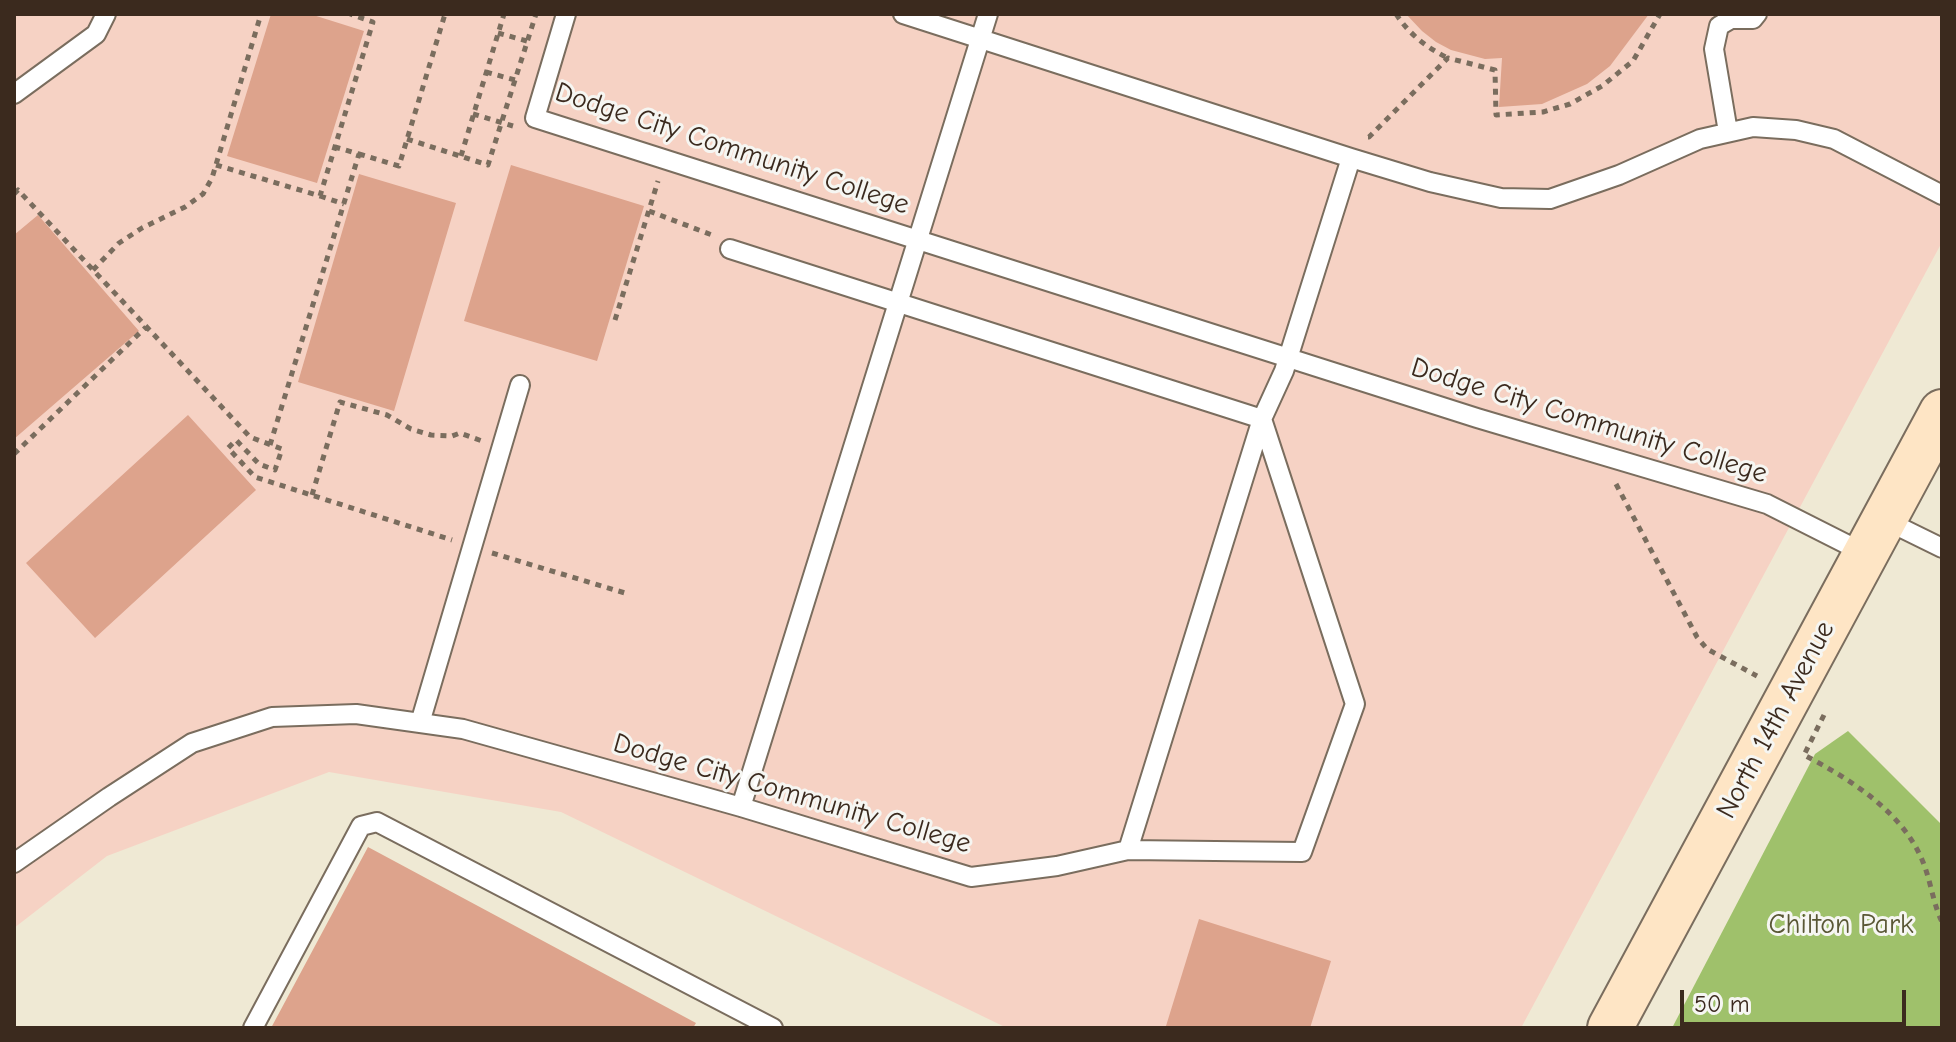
<!DOCTYPE html>
<style>
body{margin:0}
#map{position:relative;width:1956px;height:1042px;overflow:hidden;background:#efe9d4;font-family:"Comic Neue",sans-serif}
canvas{display:block}
.frame{position:absolute;inset:0;border:16px solid #3b2a1e;pointer-events:none}
.scale{position:absolute;left:1680px;top:990px;width:226px;height:36px;box-sizing:border-box;border:4px solid #3b2a1e;border-top:0;padding-left:10px;font-size:24px;line-height:28px;white-space:nowrap;color:#3b2a1e;-webkit-text-stroke:6px #f6f6f2;paint-order:stroke}
</style>
<div id="map">
<canvas width="1956" height="1042"></canvas>
<div class="frame"></div>
<div class="scale">50 m</div>
</div>
<script>
const ctx = document.querySelector('canvas').getContext('2d');
ctx.lineJoin = 'round';
function fill(path, color) {
  ctx.fillStyle = color;
  ctx.fill(path, 'evenodd');
}
function strokePath(path, color, width, dash) {
  ctx.strokeStyle = color;
  ctx.lineWidth = width;
  ctx.lineCap = dash ? 'butt' : 'round';
  ctx.setLineDash(dash || []);
  ctx.stroke(path);
}
function label(font, color, halo, rows, align = 'center') {
  ctx.font = font + ' "Comic Neue",sans-serif';
  ctx.lineWidth = 6;
  ctx.setLineDash([]);
  ctx.textBaseline = 'middle';
  ctx.strokeStyle = halo;
  ctx.fillStyle = color;
  for (const [text, x, y, turn = 0] of rows) {
    ctx.save();
    ctx.translate(x, y);
    ctx.rotate((+turn || 0) * Math.PI / 180);
    ctx.textAlign = isNaN(turn) ? turn : align;
    if (halo) ctx.strokeText(text, 0, 0);
    ctx.fillText(text, 0, 0);
    ctx.restore();
  }
}
fill(new Path2D(`
 M14,14H1942V242L1521,1028H1007L561,812L329,772L107,856L14,928Z`), '#f6d2c4');
fill(new Path2D(`
 M1848,731L1942,825V1028H1672L1815,754Z`), '#9fc16b');
fill(new Path2D(`
 M271,14H310L364,31L317,183L227,156Z
 M1406,14H1649L1610,66L1587,84L1542,104L1499,107L1502,58L1485,59L1451,50L1436,42L1422,31Z
 M511,165L644,206L597,361L464,321Z
 M359,174L456,203L394,411L298,382Z
 M38,215L139,331L14,439V235Z
 M188,415L256,490L95,638L26,563Z
 M368,847L696,1023L693,1028H271Z
 M1199,919L1331,961L1310,1028H1172L1166,1026Z`), '#dda38c');
const service = new Path2D(`
 M566,14L535,118L1477,418L1767,504L1866,554
 M903,14L1351,158L1430,182L1501,198L1550,199L1619,175L1700,139L1753,127L1796,130L1834,139L1942,195
 M14,94L96,34L106,14
 M1728,132L1714,49L1719,26L1731,19H1753L1757,14
 M730,249L1262,419L1355,704L1302,852L1128,850
 M1885,520L1942,548
 M420,723L520,385
 M741,807L988,14
 M14,863L109,797L192,743L272,717L356,714L463,729L741,807L971,877L1057,866L1128,850L1262,419L1284,371L1351,158
 M253,1028L361,826L377,822L773,1028`);
const secondary = new Path2D(`
 M1610,1028L1942,412`);
strokePath(service, '#7a6d5e', 22);
strokePath(secondary, '#7a6d5e', 48);
strokePath(new Path2D(`
 M1396,14C1409,34 1427,48 1448,58
 M498,33L527,41
 M486,72L515,80
 M473,114L513,126
 M1368,137H1369L1448,58L1495,70L1496,115L1543,112L1570,104L1602,86L1633,61L1660,14
 M407,139L488,165L536,14
 M359,154L399,166L445,14
 M461,156L504,14
 M216,165L320,196L373,22L350,14
 M14,194L18,190L250,437L282,449L275,470L259,464L236,440L228,448L255,477L452,540
 M320,196L344,204
 M649,211L712,235
 M93,270L119,243L142,228L185,207L203,194L212,178L261,14
 M615,320L658,181
 M270,445L359,154L335,147
 M14,454L146,327
 M1616,484L1697,637L1707,649L1757,676
 M312,495L340,402L387,415L411,429L431,435L452,436L460,433L482,441
 M492,553L625,593
 M1824,715L1804,755C1850,779 1903,812 1923,862C1931,882 1933,903 1942,922`), '#7a6d5e', 5, [6, 6]);
strokePath(service, '#fff', 18);
strokePath(secondary, '#fee5c5', 44);
label('28px', '#3b2a1e', '#f6f6f2', [
 ["Dodge City Community College",732,149,18],
 ["Dodge City Community College",1589,421,17],
 ["North 14th Avenue",1776,720,-62],
 ["Dodge City Community College",792,794,16]
]);
label('28px', '#595735', '#f6f6f2', [
 ["Chilton Park",1841,925]
]);
</script>
